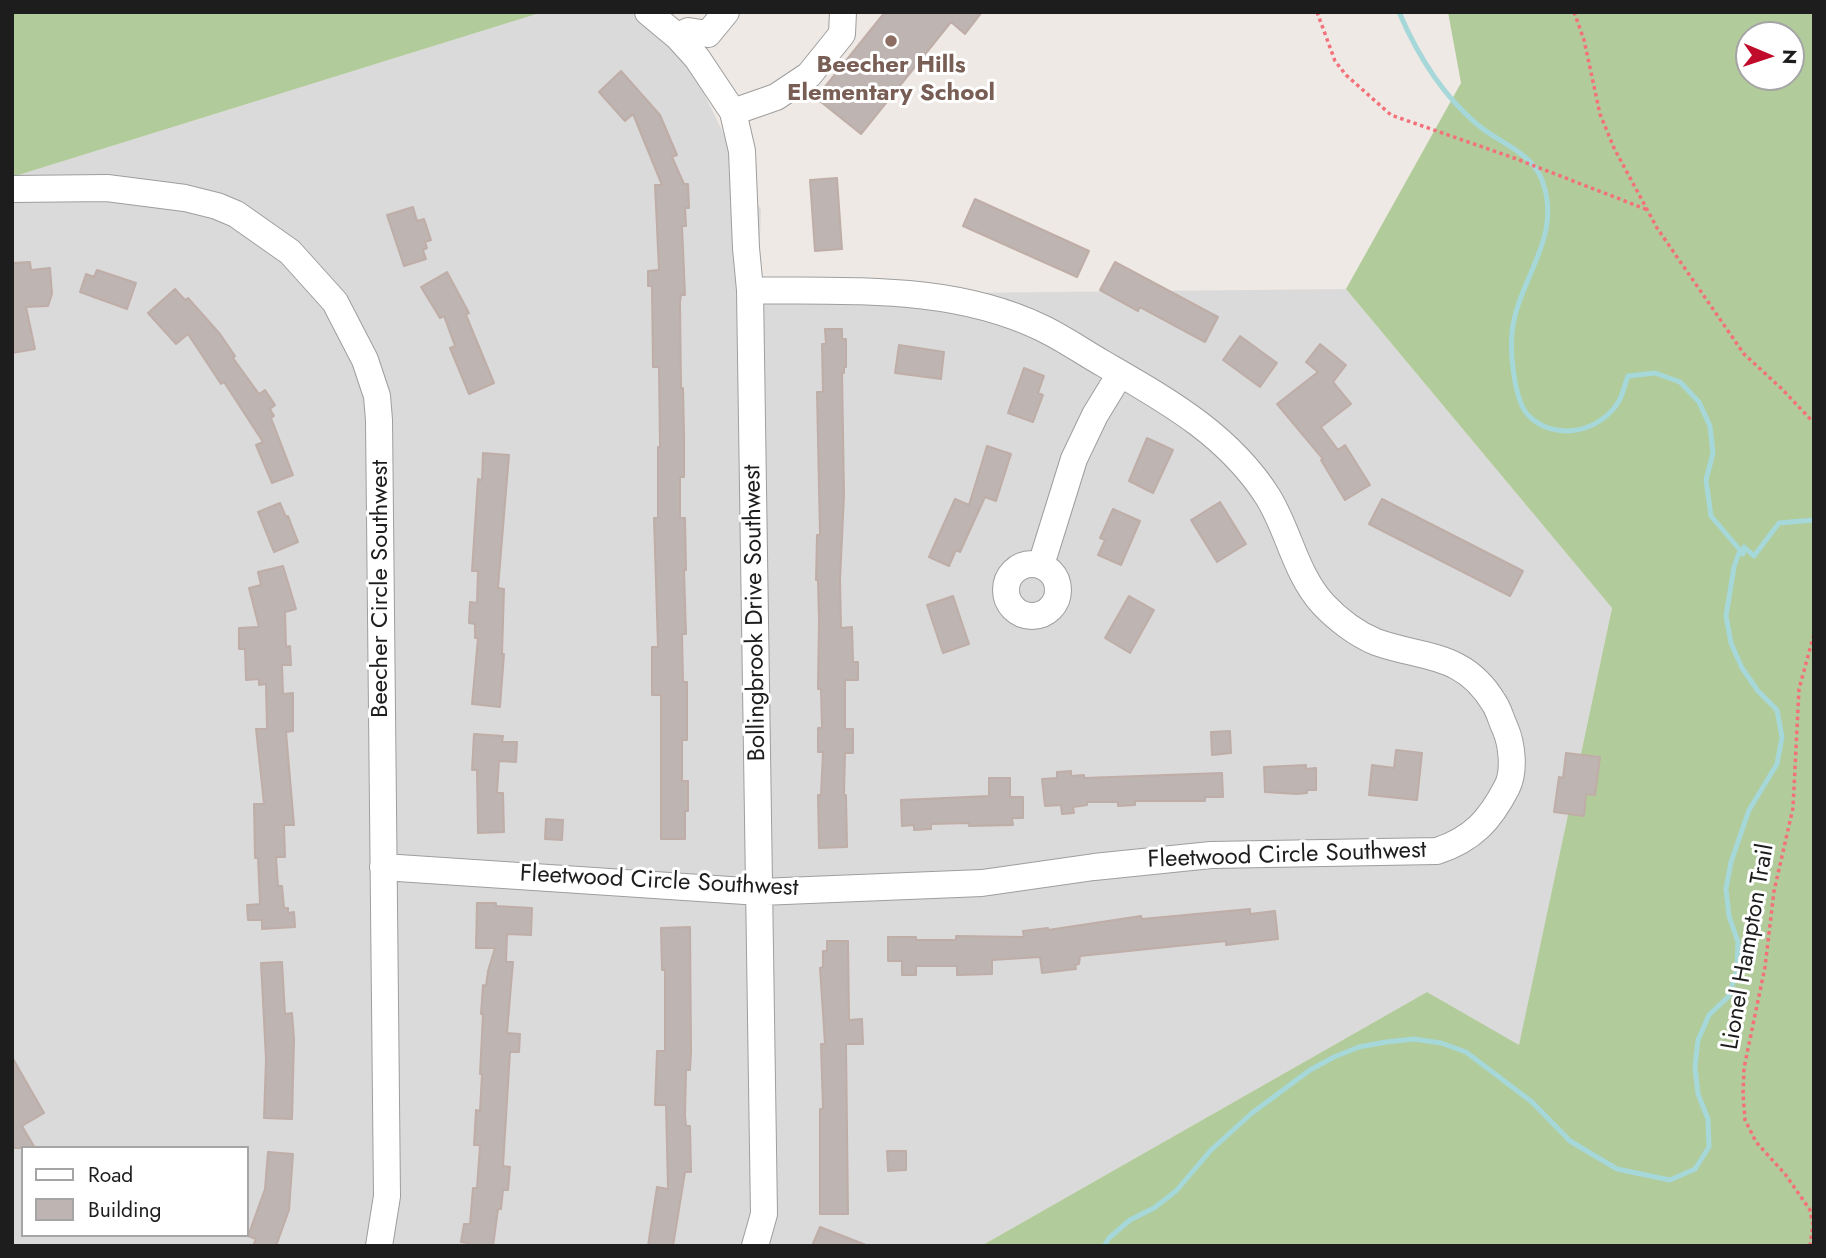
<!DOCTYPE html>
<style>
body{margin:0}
#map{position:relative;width:1826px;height:1258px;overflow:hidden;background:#eee9e4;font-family:Jost,sans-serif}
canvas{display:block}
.frame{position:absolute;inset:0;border:14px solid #1d1d1d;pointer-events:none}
.legend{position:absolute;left:21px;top:1146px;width:228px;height:91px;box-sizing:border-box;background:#fff;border:2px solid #a5a5a5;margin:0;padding:9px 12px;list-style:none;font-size:21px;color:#1d1d1d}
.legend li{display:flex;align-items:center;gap:14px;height:35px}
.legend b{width:35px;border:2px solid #a5a5a5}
.north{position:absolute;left:1735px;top:21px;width:70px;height:70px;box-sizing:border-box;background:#fff;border:2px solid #a5a5a5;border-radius:50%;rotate:92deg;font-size:19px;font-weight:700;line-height:28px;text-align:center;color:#1d1d1d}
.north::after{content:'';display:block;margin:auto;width:24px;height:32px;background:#c00b2b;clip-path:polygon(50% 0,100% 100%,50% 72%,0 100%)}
</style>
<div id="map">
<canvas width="1826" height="1258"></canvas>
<div class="frame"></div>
<ul class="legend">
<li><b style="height:9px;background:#fff"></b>Road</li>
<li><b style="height:19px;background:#beb4b1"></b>Building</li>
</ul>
<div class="north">N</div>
</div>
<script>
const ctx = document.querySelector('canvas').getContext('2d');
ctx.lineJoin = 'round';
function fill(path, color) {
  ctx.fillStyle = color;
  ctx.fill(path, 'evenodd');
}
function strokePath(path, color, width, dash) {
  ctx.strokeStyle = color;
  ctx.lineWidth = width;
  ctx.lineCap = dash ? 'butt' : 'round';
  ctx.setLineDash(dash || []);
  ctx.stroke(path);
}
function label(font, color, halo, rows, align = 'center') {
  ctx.font = font + ' Jost,sans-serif';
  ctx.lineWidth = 6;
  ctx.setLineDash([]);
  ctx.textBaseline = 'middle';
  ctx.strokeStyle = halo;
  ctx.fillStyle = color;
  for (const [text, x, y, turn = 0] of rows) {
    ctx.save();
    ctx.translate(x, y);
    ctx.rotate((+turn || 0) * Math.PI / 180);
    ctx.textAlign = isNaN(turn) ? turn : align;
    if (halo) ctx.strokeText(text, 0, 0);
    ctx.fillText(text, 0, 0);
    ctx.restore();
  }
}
fill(new Path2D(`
 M543,12H664L761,210L758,295L1346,289L1612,608L1519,1046L1427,992L981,1246H12V177ZM23,1148H247V1235H23Z`), '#dbdadb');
fill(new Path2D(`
 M12,12H543L12,177Z
 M1448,12H1814V1246H981L1427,992L1519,1045L1612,608L1346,289L1461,83ZM1749,35H1791V77H1749Z`), '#b2cb9b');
strokePath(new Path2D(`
 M1399,12C1417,54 1443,96 1478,125C1499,143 1531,152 1542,180C1564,237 1518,278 1512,332C1510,352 1514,400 1528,415C1554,442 1600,433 1619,401C1623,394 1625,384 1628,376L1655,373L1680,382L1699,402L1710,426L1713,453L1706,480L1711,516L1740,550
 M1740,550L1743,554L1744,547L1754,556L1779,523L1814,520
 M1104,1246L1109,1238L1130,1220L1154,1208L1176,1191L1211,1150L1252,1113L1310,1070L1334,1057L1359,1047L1386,1042L1414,1039L1441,1043L1466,1052L1532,1102L1570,1141L1617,1169L1670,1180L1695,1169L1709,1147L1708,1119L1698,1094L1695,1067L1698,1040L1709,1015L1729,996L1737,969L1738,942L1729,916L1726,889L1731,862L1749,810L1777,764L1782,737L1777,710L1758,691L1742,668L1731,643L1726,616L1734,567L1740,550`), '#a6d7d9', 5);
const building = new Path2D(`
 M885,12H982L965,34L951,22L861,134L816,98Z
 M621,71L660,115L677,155L672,157L684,184H688L689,208H685L686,226H682L685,295H681L680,302L681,389L683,388L684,434V477H680V518H685L686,570H684L686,634H682L683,682H687V740H682V781H688V811H685V839H661V695H652V647H658L654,518H658V447H660L659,367H653L652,286H648V271L659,270L655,185H662L633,114L625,121L599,92Z
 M837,178L842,249L815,251L810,180Z
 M975,199L1089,251L1077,277L963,226Z
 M413,207L417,221L424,219L431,240L425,242L427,248L423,250L426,259L404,266L387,215Z
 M30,262L31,270L50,268L52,294L48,306L26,307L35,349L12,353V263Z
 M1115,262L1218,317L1205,342L1140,307L1138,311L1100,290Z
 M97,270L136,283L127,309L80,292L86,274L94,277Z
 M447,272L469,313L466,315L494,383L469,394L450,348L455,346L444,316L440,318L421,287Z
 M175,289L185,300L188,298L220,334L235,356L233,358L259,394L265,390L275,405L270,409L274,416L271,418L293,475L272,483L256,445L263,442L224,382L221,384L188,334L176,344L148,313Z
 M825,329H842V339H846V367H844V373H842L844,495L840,580L841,628L852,627L853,662H858V680H845V729H853V753H845L844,795H846L847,847L819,848L818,795H821L823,752H818V728H822L821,689H818L819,619L818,580H816L817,535H820L817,392H823L822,344H826Z
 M1240,336L1277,363L1260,387L1223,360Z
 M1320,344L1346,365L1333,382L1351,404L1321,427L1338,450L1345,445L1370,485L1345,500L1321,460L1323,459L1277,404L1318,372L1306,362Z
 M899,345L944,352L941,379L895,373Z
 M1024,368L1044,376L1038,393L1043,395L1033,422L1008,413Z
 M1147,438L1173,450L1153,493L1129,481Z
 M987,446L1011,454L996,501L985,497L960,552L956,550L949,566L929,557L955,499L969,505Z
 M483,453L509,455L498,588L504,589L502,654H504L500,707L472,704L478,638H475V624L469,623L470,602L477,603L478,571H472L478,479L482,480Z
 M1382,499L1523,571L1510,596L1369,524Z
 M1220,502L1246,544L1217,562L1191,520Z
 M280,503L286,517L288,516L298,542L274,552L258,512Z
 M1113,509L1140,521L1121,565L1098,555L1105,540L1100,538Z
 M283,566L296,609L285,612L286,647L290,646L291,665H282L283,694L293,693V731L286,732L294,825H284L285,857H276L278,886H282L284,908H288V913L294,912L295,927L262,929V920H248L247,905L260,904L258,858H255L254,804H264L256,729H267L266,684L259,685V679L246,680L245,649H239V628L259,627L249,588L261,585L258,572Z
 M953,596L969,644L943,653L927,605Z
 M1129,596L1154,610L1130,653L1105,638Z
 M1230,731L1231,753L1212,755L1211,732Z
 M474,734L503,736L502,742H517L516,762L499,761L497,793H503L504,832L478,833L477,770H472Z
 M1396,750L1422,753L1417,800L1369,795L1372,765L1394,768Z
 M1566,753L1600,757L1595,795L1586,794L1584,816L1554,812L1559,777L1563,778Z
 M1306,765V769L1316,768V790H1307V793L1297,794L1265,792L1264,767Z
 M1071,771V776L1084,775V778L1222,773L1223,797H1205V801H1135V805L1118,806V802H1087V805L1073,807L1074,813L1062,814L1061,805L1045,806L1042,779L1057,778V772Z
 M989,778H1010V797H1023V818H1012L1013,825L969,826V823L931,824V829L914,830V825L902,826L901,800L989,796Z
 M546,819L563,820L562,840L545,839Z
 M477,903H496V906L532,908L531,935L507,934L506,962H513L507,1033L520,1034L519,1052H510L503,1166L510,1167L508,1190H503L501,1209H498L493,1246H468V1243L461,1242L464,1224H470L473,1188H477L480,1145H474L476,1110L480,1111L482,1074H480L483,1014H481L483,985L486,986L488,971L495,948H476Z
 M1250,909V914L1275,911L1278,939L1226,945V941L1080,956L1079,964L1075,965L1076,969L1042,973L1040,957L992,960V974L957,975V966H916V975H902V961H888V937H916V940H956V936L1024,937L1023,931L1048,928V930L1141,916L1142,919Z
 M690,927L691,1052L690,1070H686L685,1115L686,1126H690L691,1172H685L673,1246H648L657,1187L668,1189L666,1105H655L657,1051H665V970H662L661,928Z
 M827,941H848L849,1020L862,1019L863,1044H846L848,1214H820V1109H823L821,1044H825L820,968L823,967V951H827Z
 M282,962L285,1014L292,1013L294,1039L292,1119L264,1118L266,1059L261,963Z
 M12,1057L44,1113L22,1126L35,1148H12Z
 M887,1151H906V1170L888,1171Z
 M268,1152L293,1154L289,1210L276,1246H253L256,1239L248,1236L265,1189Z
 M820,1227L866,1245V1246H812Z`);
fill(building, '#beb4b1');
strokePath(building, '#bfada7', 2);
const minor = new Path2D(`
 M648,12L678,37L697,58L733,112L742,151L746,248L750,290L764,1214L755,1246
 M688,31L708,34L726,12
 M733,112L776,97L809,75L842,34L843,12
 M12,189L107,188L185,198L217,206L236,214L290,252L335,302L365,360L377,396L379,420L387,1196L379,1246
 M1006 590a26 26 0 1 1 52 0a26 26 0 1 1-52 0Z
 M1041,565L1074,459L1095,415L1120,374
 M383,867L760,892L982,883L1094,867L1211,855L1437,851C1473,839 1490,820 1507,787C1515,771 1512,744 1505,728C1501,720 1499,710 1494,703C1464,652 1423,659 1376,642C1357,634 1337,619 1323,604C1295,573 1289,531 1268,497C1228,434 1166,400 1104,364C1083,352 1063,338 1042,328C951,284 849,292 750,290`);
strokePath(minor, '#9e9e9e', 28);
strokePath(new Path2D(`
 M1317,12L1335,61L1346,75L1391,115L1514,158L1648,210
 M1574,12L1584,40L1600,114L1614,148L1657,228L1744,354L1782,389L1814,423
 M1810,1246L1813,1225L1810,1210L1785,1174L1756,1142L1745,1120L1743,1094L1744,1068L1765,967L1774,891L1793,808L1799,689L1814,634`), '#f2717a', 3.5, [3.5, 3.5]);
strokePath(minor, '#fff', 26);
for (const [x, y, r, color] of [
 [891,41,7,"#8d6e63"]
]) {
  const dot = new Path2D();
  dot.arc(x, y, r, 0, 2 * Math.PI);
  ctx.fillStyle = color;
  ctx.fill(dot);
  strokePath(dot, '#fff', 2.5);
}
label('bold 24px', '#785e54', '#fff', [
 ["Beecher Hills",891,66],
 ["Elementary School",891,94]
]);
label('24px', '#1d1d1d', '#fff', [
 ["Beecher Circle Southwest",381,589,-90],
 ["Bollingbrook Drive Southwest",756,613,-91],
 ["Fleetwood Circle Southwest",1287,856,-2],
 ["Fleetwood Circle Southwest",659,882,3],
 ["Lionel Hampton Trail",1749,947,-80]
]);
</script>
